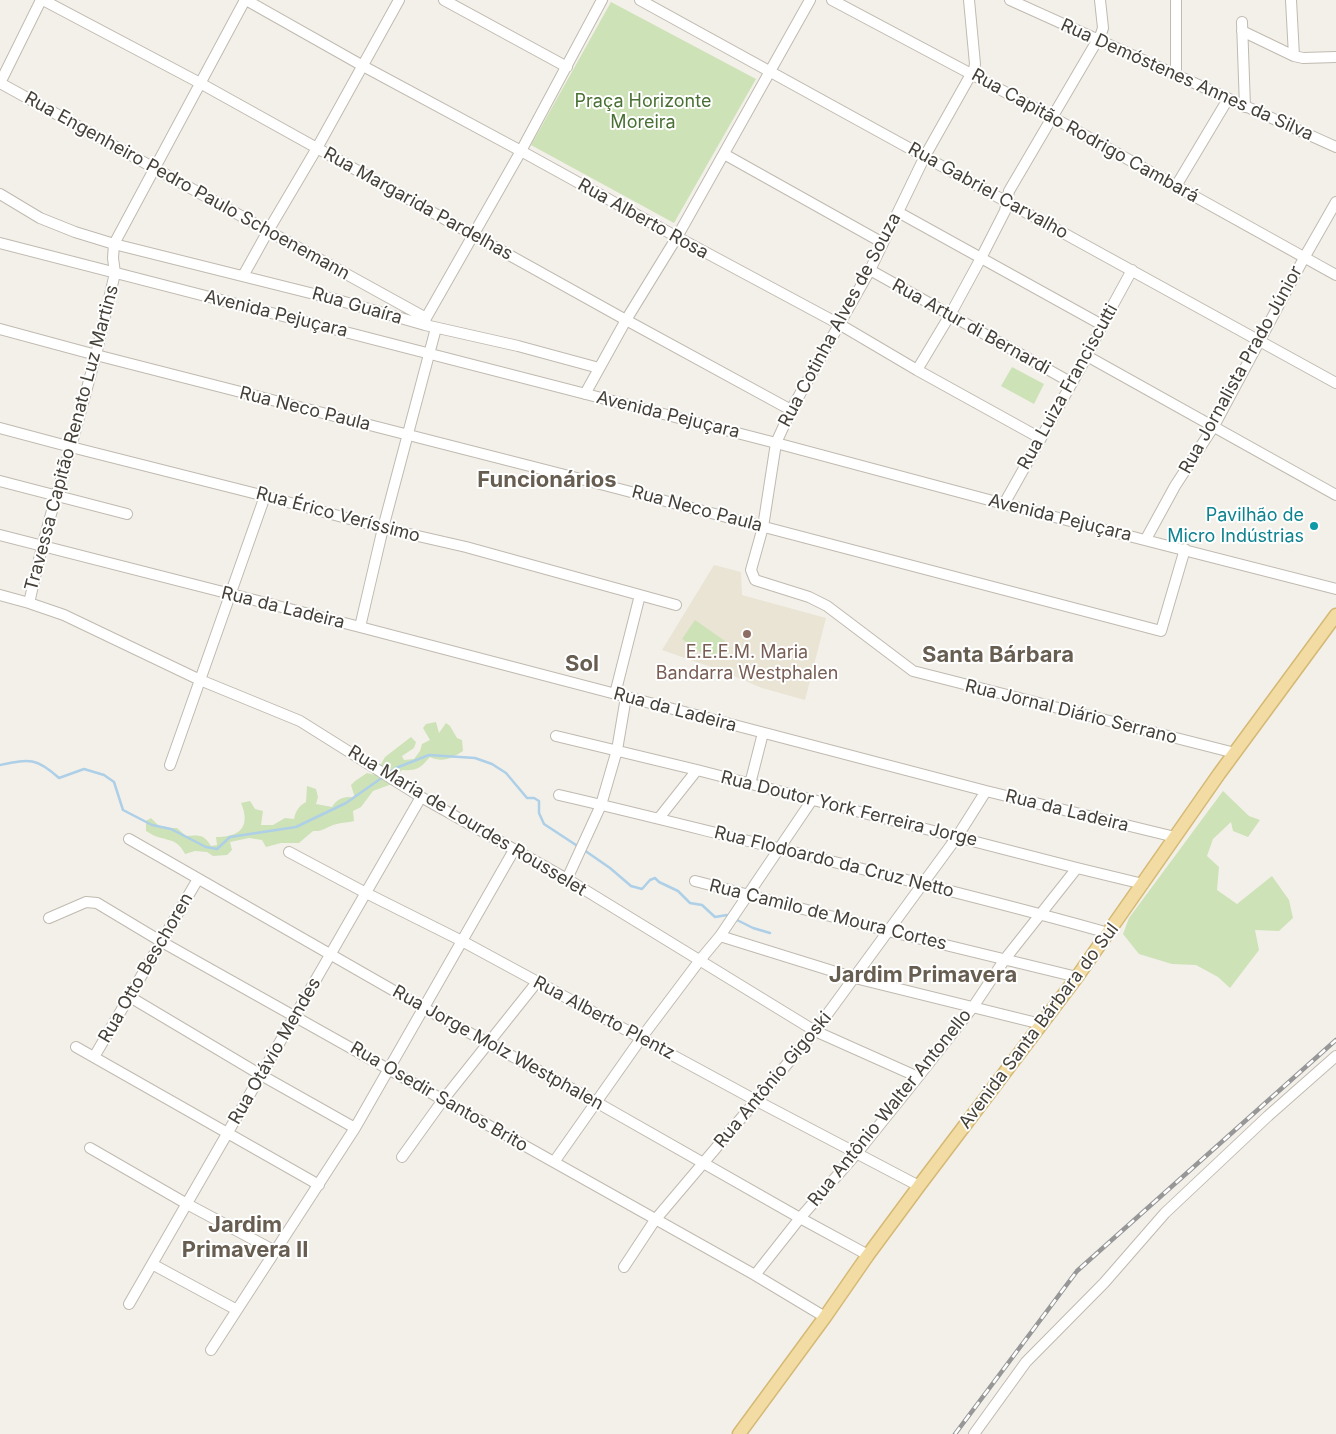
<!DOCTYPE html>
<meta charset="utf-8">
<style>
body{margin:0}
canvas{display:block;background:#f2f0e9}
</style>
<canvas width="1336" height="1434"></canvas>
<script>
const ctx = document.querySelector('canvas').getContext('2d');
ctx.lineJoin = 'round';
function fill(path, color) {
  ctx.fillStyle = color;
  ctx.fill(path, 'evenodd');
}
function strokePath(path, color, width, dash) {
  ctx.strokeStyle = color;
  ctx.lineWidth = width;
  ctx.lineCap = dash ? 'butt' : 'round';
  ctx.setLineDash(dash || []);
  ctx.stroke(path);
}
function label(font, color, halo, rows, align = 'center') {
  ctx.font = font + ' Inter,sans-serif';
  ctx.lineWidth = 4;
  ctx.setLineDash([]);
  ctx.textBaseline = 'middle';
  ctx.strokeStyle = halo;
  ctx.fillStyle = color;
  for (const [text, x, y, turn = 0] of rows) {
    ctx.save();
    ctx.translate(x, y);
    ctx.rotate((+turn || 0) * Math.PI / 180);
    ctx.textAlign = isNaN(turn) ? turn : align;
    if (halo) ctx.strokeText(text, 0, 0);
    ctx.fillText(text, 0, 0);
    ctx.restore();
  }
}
fill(new Path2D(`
 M714,565L741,572L742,595L826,618L805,700L762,688L717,669L662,650Z`), '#eae4d5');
fill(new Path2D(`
 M611,2L756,79L674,223L531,145Z
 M1012,367L1044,384L1034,404L1001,386Z
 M695,620L725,641L712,660L682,639Z
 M436,722L439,733L446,723L450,726L457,738L462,740L463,751C452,758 443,763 430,757C420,768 418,771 402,770L394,778L392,784L373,791L361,807L353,811L354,821C348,823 343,822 337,824C327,826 324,832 313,831L299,843H281L266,847L262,840L249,838L230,842L232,850L227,855L213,856L207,852L195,851L185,854C178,840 171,841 158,837C154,836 150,833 146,831V821L151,818L161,828H177L186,836C199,835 204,834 211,846L217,845L216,837C240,837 251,827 241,803L250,801L255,809L263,811L261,825H273L285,818L294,819C296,810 299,806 306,802L307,786L316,789L318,797L316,804L332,807C337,798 346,795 355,798L351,785L355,781L367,773L375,775L385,757L411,737L416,742L414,748L402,756L404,760L414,759L420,751L422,744L430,740L423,728L426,724Z
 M1223,791L1249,816L1260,820L1248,837L1233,831L1231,822L1213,839L1207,856L1219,867L1217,890L1237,904L1272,876L1289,900L1293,918L1279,931L1255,930L1259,950L1230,988L1218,977L1196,965L1172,964L1139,954L1123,934L1129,918Z`), '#cee2b7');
strokePath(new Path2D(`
 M0,765C29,759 36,757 59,778L84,769L104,775L114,782L123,810L152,825L171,829L206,847L217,849L230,837L296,827L346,803L383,777
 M388,773L396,768L429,755L475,758L492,764L506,773L527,798H534L539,801V813L544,824L579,847
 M584,850L610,868L631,886L642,889L650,880L655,878L659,882L678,891L690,903L702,905L715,917L727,915L730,917
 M735,919L753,928L770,933`), '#adcfe7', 2.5);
const minor = new Path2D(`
 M43,0L200,83L626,320L791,410
 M246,0L363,66L521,151L677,237L839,324L917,370L1040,438
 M444,0L567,67
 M640,0L1336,383
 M832,0L1052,117L1336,275
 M969,0L975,64L974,69L925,156L870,270L791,410L776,443L763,527L751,570L755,580L809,597L827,606L913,671L1235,753
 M1010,0L1336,147
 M1291,0L1294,56
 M1242,22L1245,107
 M1242,31L1294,56L1303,58L1336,57
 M1176,75V0
 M0,83L426,318
 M0,83L41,0
 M724,154L883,243
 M1176,186L1228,99
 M0,194L40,218L75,232L114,244L334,299L425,325L518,346L599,368
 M898,212L1102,325
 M0,243L776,443L1004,504L1336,589
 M870,270L1072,383
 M243,276L268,231L317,148L399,0
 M425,323L426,318L521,151L602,0
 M0,329L96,355L608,486L1161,631L1185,549
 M1087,356L1336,495
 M917,370L950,315L981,258L1005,211L1009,191L1101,34L1103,28L1100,0
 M585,394L626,320L677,237L810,0
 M0,428L71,447L265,496L383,528L466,547L676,605
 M0,481L127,514
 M1004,504L1087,356L1102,325L1132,270
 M0,535L360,627L986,791L1175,837
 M1146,539L1175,486L1214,426L1304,258L1336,202
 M0,595L29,603L64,615L200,680L300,721L421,797L567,879L815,1031L918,1077
 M29,603L42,547L56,496L71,447L96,355L115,273L113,258L114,244L245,0
 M360,627L383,528L436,328
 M615,694L640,595
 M556,736L697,770L1077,868L1143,884
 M170,765L265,496
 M750,784L763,733
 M559,795C633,812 707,831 781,849C890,876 999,902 1108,933
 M659,818L697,770
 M129,839L424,1008L596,1102L800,1218L868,1255
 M289,852L366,893L462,941L757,1101L919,1186
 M567,879L601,805L617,750L626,697
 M695,881L888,931L1077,977
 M49,918L86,902L97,903L162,942L755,1275L825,1317
 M720,936L855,978L1041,1024
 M130,997L261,1075L355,1128
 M76,1047L319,1185
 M94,1057L198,879
 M90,1148L187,1204L275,1251
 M402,1157L443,1100L537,982
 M554,1162L642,1037L700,960L720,936L812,800
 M152,1264L237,1310
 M624,1267L655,1220L815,1031L957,837L986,791
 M755,1275L800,1218L857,1153L918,1077L973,1007L1005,959L1077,868
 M129,1304L421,797
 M211,1350L355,1128L514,850
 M974,1434L1026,1362L1104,1283L1165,1213L1268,1116L1336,1056`);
const major = new Path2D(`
 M739,1434L825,1317L868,1255L919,1186L1077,977L1219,774L1336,615`);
strokePath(minor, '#c0bab0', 12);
strokePath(major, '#d5b975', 15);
strokePath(minor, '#fff', 10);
strokePath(major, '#f2dca3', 12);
const rail = new Path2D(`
 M955,1434L1077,1271L1336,1040`);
strokePath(rail, '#979797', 4.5);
strokePath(rail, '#fff', 2.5, [8]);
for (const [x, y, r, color] of [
 [1314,526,5,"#0f9aa8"],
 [747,634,5,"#8d6e63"]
]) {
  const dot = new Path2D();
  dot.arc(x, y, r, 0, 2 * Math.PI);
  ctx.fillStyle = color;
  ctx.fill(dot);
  strokePath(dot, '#fff', 2);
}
label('18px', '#454038', '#fff', [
 ["Rua Demóstenes Annes da Silva",1187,80,24],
 ["Rua Capitão Rodrigo Cambará",1085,136,29],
 ["Rua Engenheiro Pedro Paulo Schoenemann",187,186,29],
 ["Rua Gabriel Carvalho",988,191,29],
 ["Rua Margarida Pardelhas",418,204,29],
 ["Rua Alberto Rosa",643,219,29],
 ["Rua Guaíra",357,306,16],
 ["Avenida Pejuçara",276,314,14],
 ["Rua Cotinha Alves de Souza",840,320,-62],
 ["Rua Artur di Bernardi",971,327,29],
 ["Rua Jornalista Prado Júnior",1241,370,-61],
 ["Rua Luiza Franciscutti",1068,387,-61],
 ["Rua Neco Paula",305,409,14],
 ["Avenida Pejuçara",668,415,14],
 ["Travessa Capitão Renato Luz Martins",72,438,-75],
 ["Rua Neco Paula",697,509,15],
 ["Rua Érico Veríssimo",338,515,15],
 ["Avenida Pejuçara",1060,518,14],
 ["Rua da Ladeira",283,608,14],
 ["Rua da Ladeira",675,710,15],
 ["Rua Jornal Diário Serrano",1071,712,14],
 ["Rua Doutor York Ferreira Jorge",849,809,14],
 ["Rua da Ladeira",1067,811,14],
 ["Rua Maria de Lourdes Rousselet",467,821,31],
 ["Rua Flodoardo da Cruz Netto",834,862,14],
 ["Rua Camilo de Moura Cortes",828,915,14],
 ["Rua Otto Beschoren",146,968,-60],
 ["Rua Alberto Plentz",604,1018,28],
 ["Avenida Santa Bárbara do Sul",1039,1026,-53],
 ["Rua Jorge Molz Westphalen",498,1048,29],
 ["Rua Otávio Mendes",275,1051,-60],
 ["Rua Antônio Gigoski",773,1080,-50],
 ["Rua Osedir Santos Brito",439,1097,30],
 ["Rua Antônio Walter Antonello",890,1108,-51]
]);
label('18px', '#497033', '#fff', [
 ["Praça Horizonte",643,102],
 ["Moreira",643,123]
]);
label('18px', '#0d838f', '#fff', [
 ["Pavilhão de",1304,516],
 ["Micro Indústrias",1304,537]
], 'right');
label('18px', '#785e54', '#fff', [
 ["E.E.E.M. Maria",747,653],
 ["Bandarra Westphalen",747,674]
]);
label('bold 22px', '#675e51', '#fff', [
 ["Funcionários",547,480],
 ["Santa Bárbara",998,655],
 ["Sol",582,664],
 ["Jardim Primavera",923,975],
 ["Jardim",245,1225],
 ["Primavera II",245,1250]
]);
</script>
